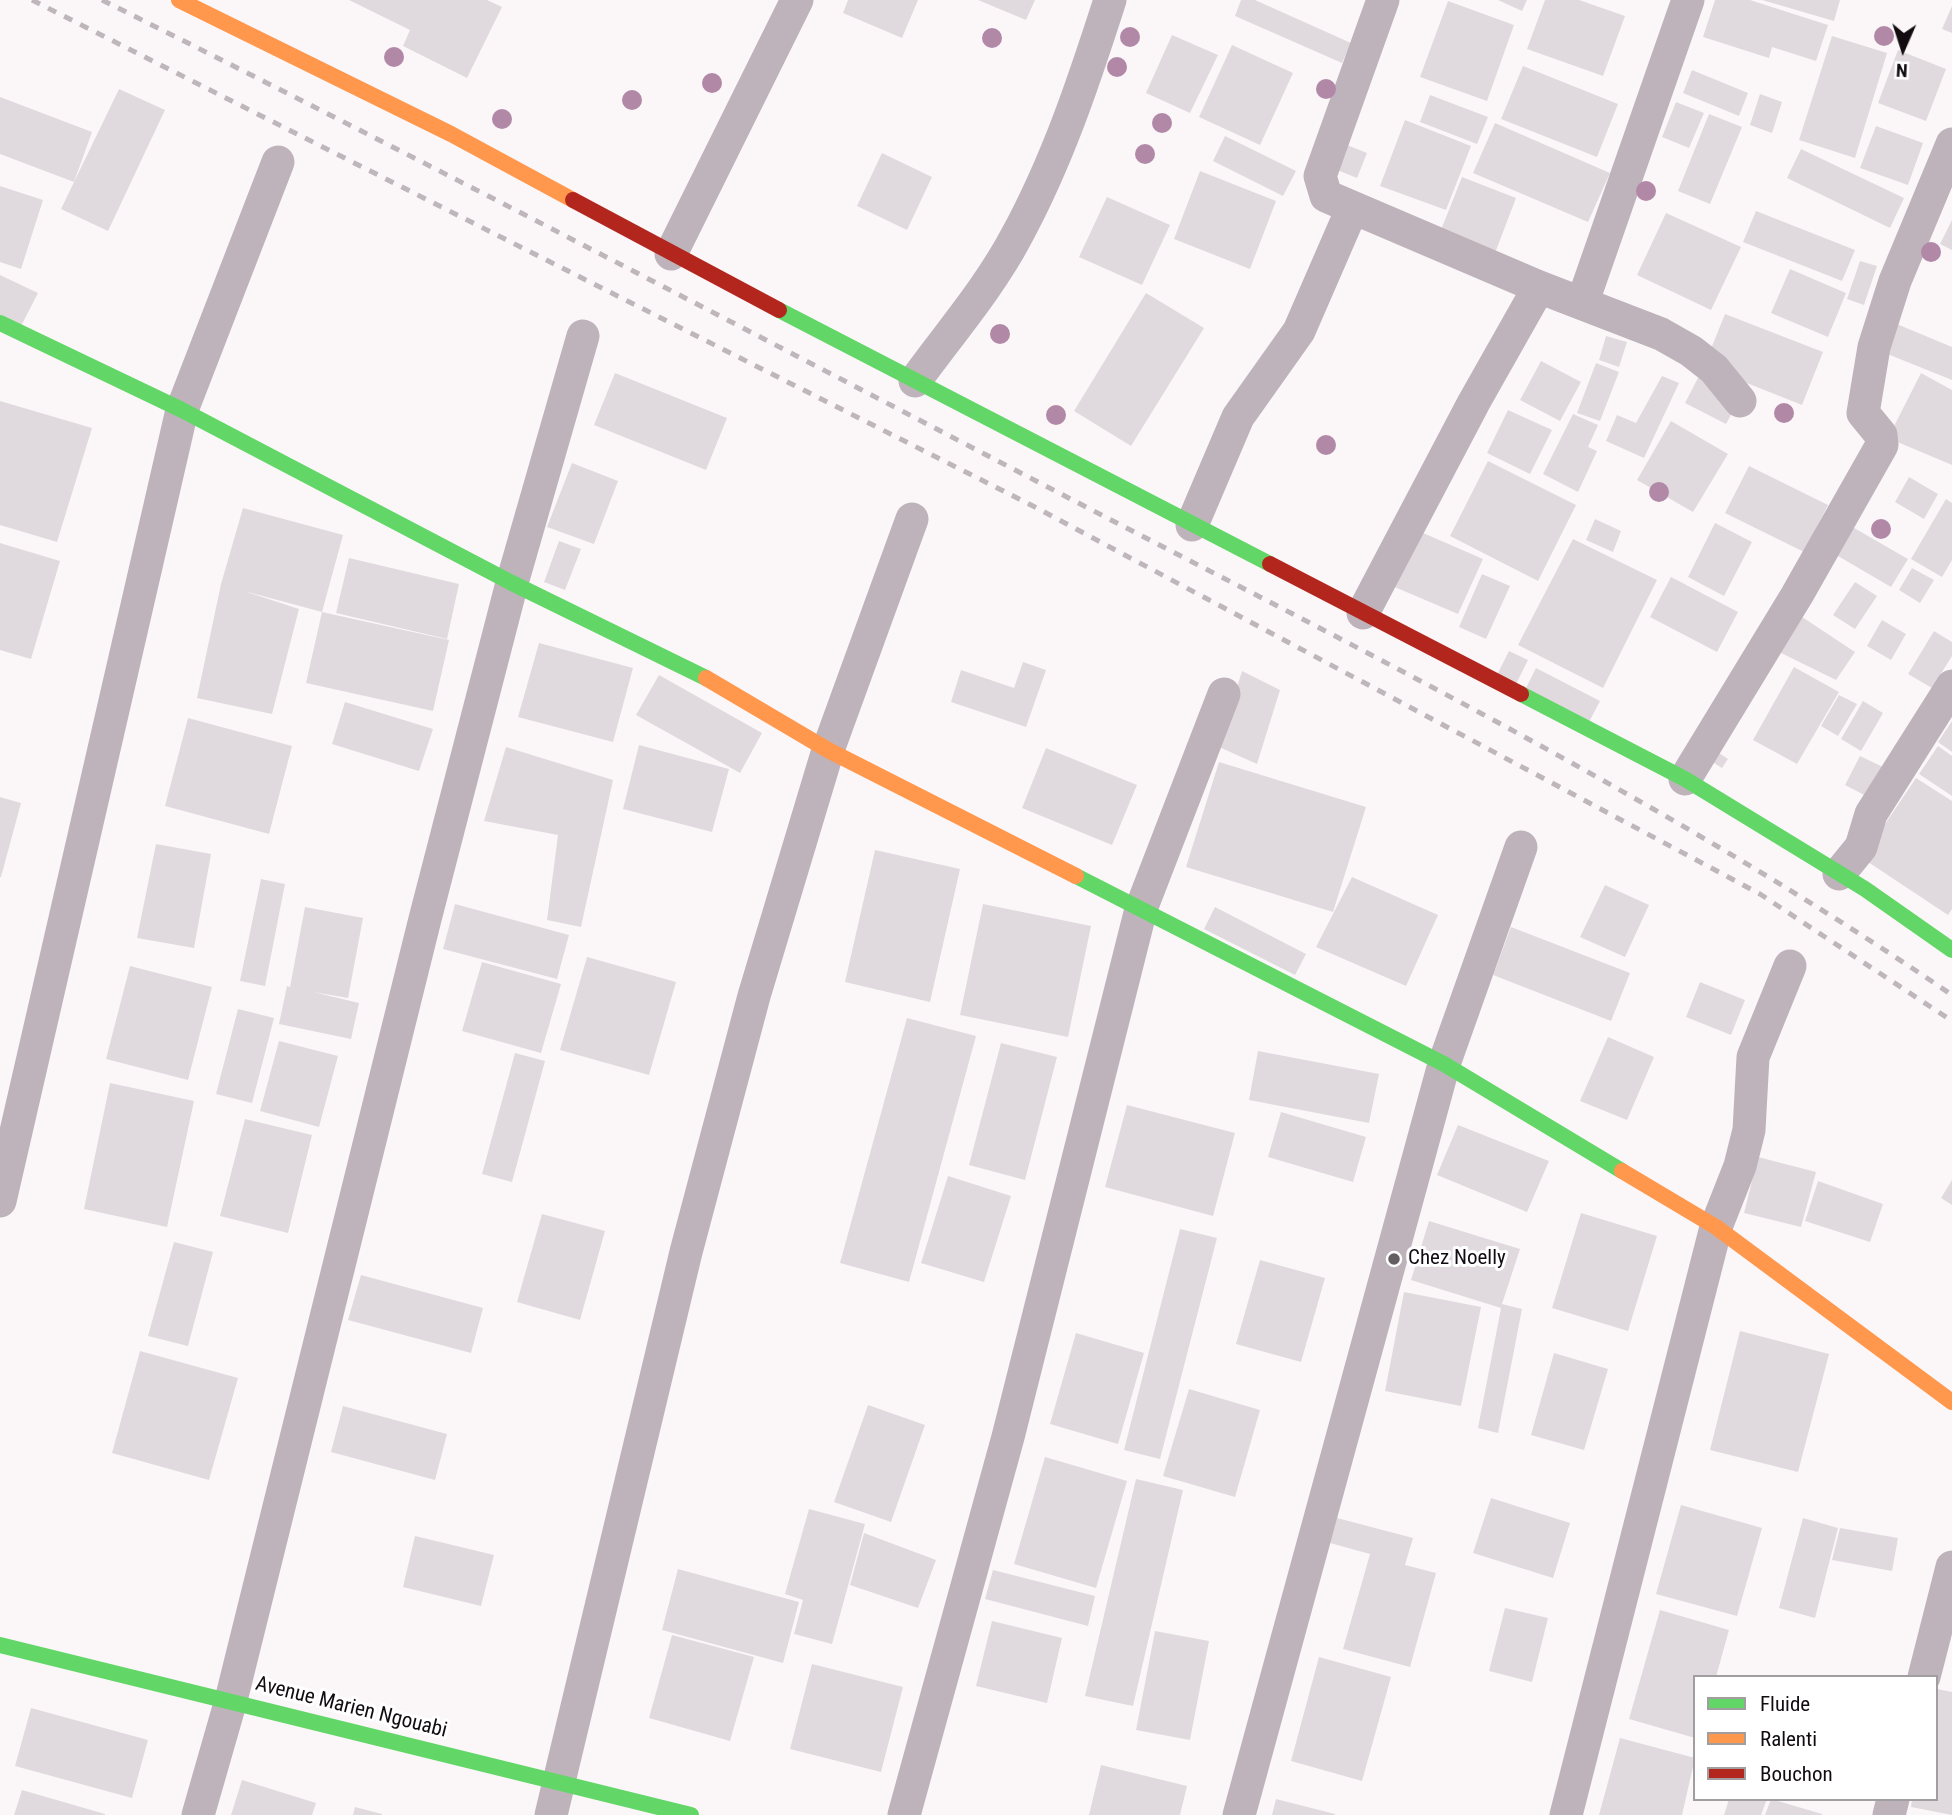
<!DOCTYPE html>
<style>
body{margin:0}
#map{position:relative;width:1952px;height:1815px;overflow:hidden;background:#fbf7f9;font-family:"Roboto Condensed",sans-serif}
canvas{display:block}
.legend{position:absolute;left:1693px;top:1675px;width:245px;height:126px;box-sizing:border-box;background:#fff;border:2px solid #a09e9f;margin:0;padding:9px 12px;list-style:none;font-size:21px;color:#120c10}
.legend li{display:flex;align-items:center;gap:14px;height:35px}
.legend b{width:35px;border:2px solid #a09e9f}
.north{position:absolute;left:1868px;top:14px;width:70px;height:70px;-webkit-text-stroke:5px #fff;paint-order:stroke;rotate:183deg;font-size:19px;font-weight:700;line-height:28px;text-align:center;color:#120c10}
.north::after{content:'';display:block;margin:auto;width:24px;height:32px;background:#120c10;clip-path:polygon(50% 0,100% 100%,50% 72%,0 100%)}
</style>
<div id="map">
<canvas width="1952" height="1815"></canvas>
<ul class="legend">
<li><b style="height:9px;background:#63d668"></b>Fluide</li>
<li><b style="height:9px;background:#ff974d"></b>Ralenti</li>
<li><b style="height:9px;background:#b3261e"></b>Bouchon</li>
</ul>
<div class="north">N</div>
</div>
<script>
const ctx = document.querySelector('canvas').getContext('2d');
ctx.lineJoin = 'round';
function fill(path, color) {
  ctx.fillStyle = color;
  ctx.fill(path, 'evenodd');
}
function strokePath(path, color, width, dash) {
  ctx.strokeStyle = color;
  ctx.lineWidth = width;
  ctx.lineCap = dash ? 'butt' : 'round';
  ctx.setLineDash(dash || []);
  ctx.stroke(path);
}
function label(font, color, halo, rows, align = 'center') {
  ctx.font = font + ' "Roboto Condensed",sans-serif';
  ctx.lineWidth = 6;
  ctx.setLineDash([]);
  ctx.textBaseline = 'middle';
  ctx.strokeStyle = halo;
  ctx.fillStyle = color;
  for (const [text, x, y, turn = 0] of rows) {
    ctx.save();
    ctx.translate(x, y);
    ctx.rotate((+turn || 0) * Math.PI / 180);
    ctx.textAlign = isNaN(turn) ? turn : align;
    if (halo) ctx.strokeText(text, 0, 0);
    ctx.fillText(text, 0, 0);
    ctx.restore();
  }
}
fill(new Path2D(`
 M349,0H487L502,7L467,78L403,46L410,30Z
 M848,0H918L902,38L843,13Z
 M978,0H1035L1026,20Z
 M1241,0H1255L1351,43L1342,63L1235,16Z
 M1498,0H1527L1522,11Z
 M1545,0H1579L1625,16L1603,76L1527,49Z
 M1715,0H1750L1828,25L1816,61L1772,47L1769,58L1703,37Z
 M1762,0H1840L1834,21Z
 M1448,1L1514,25L1487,101L1420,77Z
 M1952,6V33L1942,29Z
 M1172,35L1218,55L1190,113L1146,93Z
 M1832,36L1887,53L1855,158L1799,140Z
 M1232,45L1293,73L1260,145L1199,117Z
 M1898,50L1946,69L1926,121L1878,103Z
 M1523,66L1618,104L1597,157L1501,119Z
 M1692,70L1748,93L1739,116L1683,93Z
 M119,89L165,110L108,231L61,209Z
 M1760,94L1782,102L1772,133L1750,125Z
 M1430,95L1488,117L1477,144L1420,122Z
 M0,97L92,132L74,182L0,154Z
 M1676,102L1704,113L1689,148L1662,137Z
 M1709,114L1742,127L1710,204L1678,191Z
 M1405,120L1471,146L1446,210L1380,186Z
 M1495,123L1610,173L1588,222L1473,173Z
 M1876,126L1923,143L1908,185L1860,168Z
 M1225,136L1296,171L1283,196L1213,161Z
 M1347,145L1367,153L1357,178L1337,170Z
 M1801,149L1904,198L1890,228L1787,178Z
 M882,153L932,177L907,230L857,206Z
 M1200,171L1276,201L1250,269L1174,239Z
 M1462,177L1516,198L1492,261L1437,240Z
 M0,186L43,200L21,269L0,262Z
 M1107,197L1170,225L1142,285L1079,257Z
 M1756,211L1855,250L1842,281L1743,242Z
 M1666,213L1741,247L1711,310L1637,275Z
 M1952,220V250L1940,244Z
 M1860,261L1877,266L1864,305L1847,299Z
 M1790,269L1846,293L1828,337L1771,313Z
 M0,275L38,293L18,332L0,323Z
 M1146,293L1204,328L1131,446L1074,411Z
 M1725,314L1823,352L1802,405L1704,366Z
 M1892,322L1952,347V380L1880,351Z
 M1606,336L1627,342L1619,367L1599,360Z
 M1541,361L1581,382L1560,421L1520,400Z
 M1596,363L1619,372L1600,421L1577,413Z
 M615,373L727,418L706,470L594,425Z
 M1921,373L1952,390V465L1888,438Z
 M1700,374L1742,395L1726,424L1685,403Z
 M1662,376L1679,383L1644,458L1606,441L1617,415L1636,423Z
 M0,401L92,428L57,542L0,525Z
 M1508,410L1552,430L1530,474L1487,453Z
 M1573,414L1598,425L1588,447L1597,451L1578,492L1543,474Z
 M1671,421L1728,454L1693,512L1637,480Z
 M1488,461L1576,505L1538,581L1450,536Z
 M572,463L618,481L594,544L547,527Z
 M1749,466L1828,505L1804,552L1725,513Z
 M1909,477L1938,494L1924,519L1895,502Z
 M1946,499L1952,503V560L1942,577L1911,559Z
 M243,508L343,535L322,612L449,640L433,711L306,683L322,612L244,591L299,609L272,714L197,698L221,584Z
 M1595,519L1621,531L1613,552L1586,540Z
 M1842,521L1908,559L1891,587L1826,549Z
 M1715,523L1752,542L1724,596L1688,577Z
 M1414,529L1483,559L1458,614L1390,585Z
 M1573,539L1657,580L1603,688L1518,645Z
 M559,541L581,549L565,590L544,582Z
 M0,543L60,561L31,659L0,650Z
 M349,558L459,584L447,639L336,613Z
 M1912,568L1934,580L1920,603L1899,590Z
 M1482,574L1510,586L1486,639L1459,627Z
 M1671,577L1738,612L1717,652L1650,617Z
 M1855,582L1877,596L1855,629L1833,615Z
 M1799,615L1855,652L1836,680L1777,651Z
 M1882,620L1906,634L1891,660L1867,646Z
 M1934,631L1952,642V656L1932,688L1908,674Z
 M539,643L633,668L613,742L518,717Z
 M1509,651L1528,660L1515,686L1496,677Z
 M1023,662L1046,670L1026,727L951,702L961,670L1014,688Z
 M1794,667L1839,692L1797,764L1753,740Z
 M1536,668L1600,701L1589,722L1525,690Z
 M1242,671L1280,690L1257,764L1219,747Z
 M659,675L762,733L740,773L636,715Z
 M1839,695L1857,704L1838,736L1821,726Z
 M1863,701L1883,713L1861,751L1841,739Z
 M345,702L433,729L419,771L332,744Z
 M188,718L292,746L269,834L165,806Z
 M1952,721V752L1938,742Z
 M639,745L729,769L712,832L623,809Z
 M1709,746L1728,759L1722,768L1703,756Z
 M1938,746L1952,756V796L1919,774Z
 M506,747L613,780L581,927L547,920L558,835L484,821Z
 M1046,748L1137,785L1112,845L1022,808Z
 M1860,756L1885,768L1870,798L1845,785Z
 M1219,762L1366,807L1333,912L1186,867Z
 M1916,778L1952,801V909L1948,915L1862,858Z
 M0,797L21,803L1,877H0Z
 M156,844L211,854L194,948L137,938Z
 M875,850L960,869L930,1002L845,982Z
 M1352,877L1438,915L1406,986L1316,947Z
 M261,879L285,884L265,986L240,981Z
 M1605,885L1649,905L1625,957L1580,937Z
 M455,904L569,935L557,979L443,949Z
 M983,904L1091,926L1068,1037L960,1015Z
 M305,907L363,918L348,998L313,992L359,1003L351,1039L279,1024L287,986L290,987Z
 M1215,907L1306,954L1295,975L1204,929Z
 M1511,927L1630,973L1611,1021L1493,975Z
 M587,957L676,982L649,1075L560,1050Z
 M482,962L561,984L541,1053L462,1031Z
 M130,966L212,987L188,1080L106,1059Z
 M1700,982L1745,1000L1731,1035L1686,1017Z
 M238,1009L274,1018L252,1103L216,1094Z
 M907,1018L976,1036L909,1282L840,1263Z
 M1608,1037L1654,1057L1627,1120L1580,1101Z
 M279,1041L338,1056L319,1127L260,1111Z
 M1001,1043L1057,1057L1025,1180L969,1165Z
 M1258,1051L1379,1074L1369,1123L1249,1100Z
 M515,1053L545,1061L512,1182L482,1174Z
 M110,1083L194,1101L167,1227L84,1209Z
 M1127,1105L1235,1133L1213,1216L1105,1187Z
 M1281,1112L1366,1137L1353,1182L1268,1157Z
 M245,1119L312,1135L288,1233L220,1216Z
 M1458,1125L1549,1161L1527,1212L1437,1175Z
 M1758,1157L1816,1172L1801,1227L1744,1213Z
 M948,1176L1011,1196L984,1282L921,1263Z
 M1952,1180V1205L1941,1198Z
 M1818,1181L1883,1204L1870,1242L1805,1221Z
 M1581,1213L1657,1236L1628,1331L1552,1308Z
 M542,1214L605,1231L580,1320L517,1302Z
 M1429,1221L1520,1249L1502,1304L1522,1309L1498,1433L1478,1428L1501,1308L1411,1280Z
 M1180,1229L1217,1238L1160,1459L1124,1450Z
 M174,1242L213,1252L188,1346L148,1336Z
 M1260,1260L1325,1278L1301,1362L1236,1344Z
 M361,1275L483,1308L471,1353L348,1320Z
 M1404,1292L1481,1307L1461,1406L1385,1391Z
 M1740,1331L1829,1354L1798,1472L1710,1450Z
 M1076,1333L1144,1353L1118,1444L1050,1424Z
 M140,1351L238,1378L209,1480L112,1453Z
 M1554,1353L1608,1369L1584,1450L1531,1435Z
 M1189,1389L1260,1410L1235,1497L1163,1476Z
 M868,1405L925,1425L891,1522L834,1502Z
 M343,1406L447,1434L435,1480L331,1452Z
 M1045,1457L1127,1481L1096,1588L1014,1564Z
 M1136,1479L1183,1490L1133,1706L1085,1696Z
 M1491,1498L1570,1523L1553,1578L1473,1553Z
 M1681,1505L1762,1528L1737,1616L1656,1594Z
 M809,1509L865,1524L832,1644L794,1634L803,1600L785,1594Z
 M1337,1518L1413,1538L1405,1565L1436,1573L1410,1667L1343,1649L1370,1554L1330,1543Z
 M1803,1518L1838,1528L1815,1618L1779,1608Z
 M1840,1528L1898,1538L1892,1571L1832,1560Z
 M864,1533L936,1560L918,1608L850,1585Z
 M415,1536L494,1555L481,1606L403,1587Z
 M678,1569L799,1602L783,1663L662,1630Z
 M993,1570L1095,1596L1088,1626L985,1599Z
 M1505,1608L1548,1618L1532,1682L1489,1671Z
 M1660,1610L1729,1630L1716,1677H1695V1738L1629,1719Z
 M992,1621L1062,1638L1047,1703L976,1686Z
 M1155,1631L1209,1641L1190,1740L1136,1730Z
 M672,1635L754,1657L730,1741L649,1718Z
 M1319,1657L1391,1677L1362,1781L1291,1761Z
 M812,1664L903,1687L881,1772L790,1749Z
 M1937,1689L1952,1692V1815L1911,1807L1912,1799H1936Z
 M31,1708L148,1740L132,1798L15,1766Z
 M1620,1738L1695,1758L1682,1815H1599Z
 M1101,1765L1187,1786L1180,1815H1089Z
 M242,1780L316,1803L312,1815H231Z
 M22,1790L105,1814V1815H14Z
 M1276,1799L1335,1814V1815H1272Z
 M1729,1799H1767L1761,1815H1724Z
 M1771,1799L1822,1814V1815H1765Z
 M355,1807L382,1814V1815H353Z`), '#e0dade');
strokePath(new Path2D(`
 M1383,0L1320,176L1326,196L1539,287L1661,334L1691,351L1714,369L1740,401
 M671,254L797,0
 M1583,301L1688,0
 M915,381C949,334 989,288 1016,237C1057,162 1084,81 1110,0
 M1192,525L1238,417L1299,331L1352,209
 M1363,613L1474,402L1539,287
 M1685,779L1797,595L1882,445L1881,435L1863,413L1874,347L1895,281L1952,144
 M1839,874L1861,847L1871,814L1952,686
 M0,1201L182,410L278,162
 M1924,1677L1952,1567
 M198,1815L231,1700L425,919L512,583L583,336
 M551,1815L686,1252L754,996L828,750L912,519
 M904,1815L1008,1437L1141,909L1224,694
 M1239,1815L1444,1064L1521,847
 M1566,1815L1716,1227L1740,1166L1749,1130L1753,1057L1790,966
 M1889,1815L1893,1799`), '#bfb3bb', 33);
strokePath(new Path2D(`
 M779,310L1270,564
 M0,323L182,410L512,583L706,678
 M1521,694L1685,779L1865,889L1952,950
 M1076,876L1444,1064L1622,1171
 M0,1645L691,1815`), '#63d668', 16);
strokePath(new Path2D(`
 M179,0L451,134L573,200
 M706,678L828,750L1076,876
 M1622,1171L1716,1227L1952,1402`), '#ff974d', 16);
strokePath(new Path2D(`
 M573,200L779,310
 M1270,564L1521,694`), '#b3261e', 16);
strokePath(new Path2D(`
 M32,0L1033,506L1760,894L1952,1021
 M102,0C433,165 760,337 1088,508C1381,660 1678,808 1952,995`), '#bfb6bb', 5, [9, 9]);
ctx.fillStyle = '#b288a7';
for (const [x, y] of [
 [1884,36],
 [1130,37],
 [992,38],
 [394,57],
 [1117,67],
 [712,83],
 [1326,89],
 [632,100],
 [502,119],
 [1162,123],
 [1145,154],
 [1646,191],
 [1931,252],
 [1000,334],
 [1784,413],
 [1056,415],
 [1326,445],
 [1659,492],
 [1881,529]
]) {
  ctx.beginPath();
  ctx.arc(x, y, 10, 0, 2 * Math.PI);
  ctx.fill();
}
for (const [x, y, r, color] of [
 [1394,1259,7,"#645e62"]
]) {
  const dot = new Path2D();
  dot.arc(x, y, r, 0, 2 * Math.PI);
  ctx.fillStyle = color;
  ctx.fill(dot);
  strokePath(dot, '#fff', 2.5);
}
label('21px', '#120c10', '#fff', [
 ["Chez Noelly",1408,1259]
], 'left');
label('21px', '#120c10', '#fff', [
 ["Avenue Marien Ngouabi",351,1708,14]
]);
</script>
